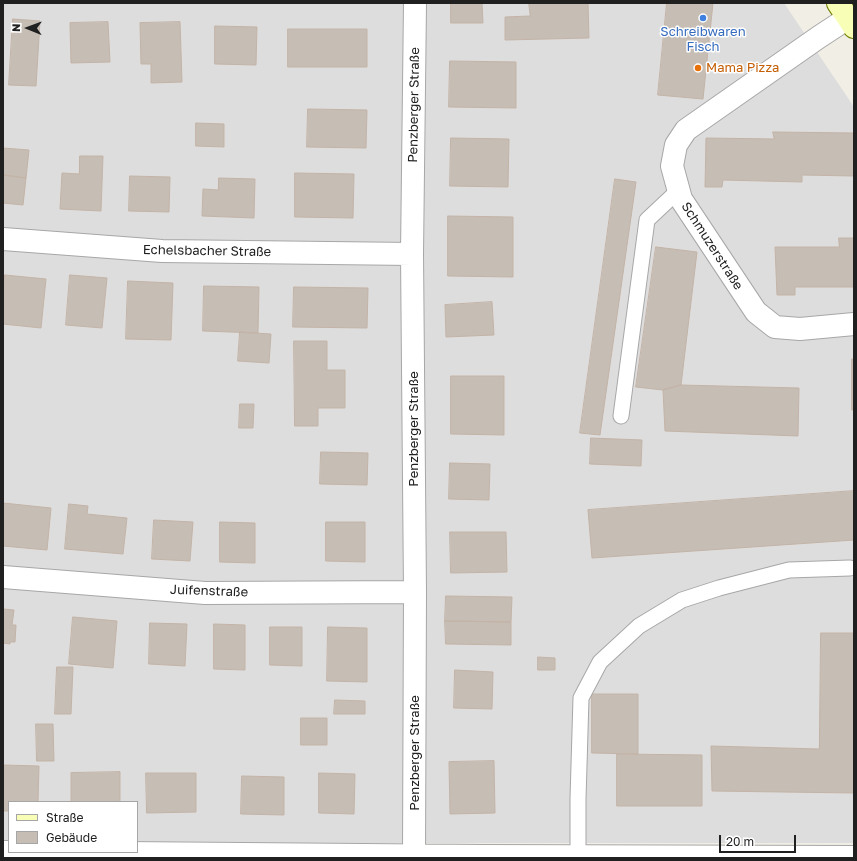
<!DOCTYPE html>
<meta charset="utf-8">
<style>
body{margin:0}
#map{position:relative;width:857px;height:861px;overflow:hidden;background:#f1eee6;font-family:"Golos Text",sans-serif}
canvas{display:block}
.frame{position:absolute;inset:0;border:4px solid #202020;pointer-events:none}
.legend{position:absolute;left:8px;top:801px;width:130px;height:52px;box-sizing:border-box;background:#fff;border:1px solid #a6a6a6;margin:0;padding:5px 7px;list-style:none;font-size:12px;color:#202020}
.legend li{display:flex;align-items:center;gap:8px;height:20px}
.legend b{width:20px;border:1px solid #a6a6a6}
.north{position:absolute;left:8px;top:8px;width:40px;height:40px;-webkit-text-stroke:3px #fff;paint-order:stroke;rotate:271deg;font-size:11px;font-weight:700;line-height:16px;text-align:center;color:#202020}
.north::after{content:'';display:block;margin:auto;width:14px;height:18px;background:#202020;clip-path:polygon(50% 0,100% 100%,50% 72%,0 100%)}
.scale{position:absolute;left:719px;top:835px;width:77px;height:18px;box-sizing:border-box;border:2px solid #202020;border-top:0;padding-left:5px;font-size:12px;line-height:14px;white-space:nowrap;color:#202020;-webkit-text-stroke:3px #fff;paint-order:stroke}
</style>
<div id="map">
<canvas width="857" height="861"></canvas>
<div class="frame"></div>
<ul class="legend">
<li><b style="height:5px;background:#f9feb7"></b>Straße</li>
<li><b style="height:11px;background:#c6bdb5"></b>Gebäude</li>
</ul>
<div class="north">N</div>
<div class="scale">20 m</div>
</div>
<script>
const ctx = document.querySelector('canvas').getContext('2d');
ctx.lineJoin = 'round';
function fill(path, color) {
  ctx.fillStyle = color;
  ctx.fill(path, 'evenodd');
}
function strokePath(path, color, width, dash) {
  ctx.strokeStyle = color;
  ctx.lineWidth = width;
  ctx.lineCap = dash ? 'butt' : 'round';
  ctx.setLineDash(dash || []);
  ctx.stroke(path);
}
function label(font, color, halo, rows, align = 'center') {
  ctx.font = font + ' "Golos Text",sans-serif';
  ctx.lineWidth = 3;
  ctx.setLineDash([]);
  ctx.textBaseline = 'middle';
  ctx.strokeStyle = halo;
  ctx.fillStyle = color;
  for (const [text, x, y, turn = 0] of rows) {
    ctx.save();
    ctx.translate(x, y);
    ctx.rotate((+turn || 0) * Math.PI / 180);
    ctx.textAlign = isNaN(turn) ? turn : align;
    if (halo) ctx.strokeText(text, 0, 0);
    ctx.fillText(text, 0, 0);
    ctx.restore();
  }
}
fill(new Path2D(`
 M3,3H784L854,107V843H137V802H9V852L3,858Z`), '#dedddd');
const building = new Path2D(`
 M451,3H482L483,23H451Z
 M529,3H588L589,38L505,40V17L530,16Z
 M667,3H713L703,99L658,95Z
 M13,19L40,21L36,86L9,85Z
 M108,22L110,62L71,63L70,23Z
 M180,22L182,82L151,83V64H141L140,23Z
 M215,26L257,27L256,65L215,64Z
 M288,29H367V67H288Z
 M450,61L516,62V108L449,107Z
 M308,109L367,110L366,148L307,147Z
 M196,123L224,124V147L196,146Z
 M773,132L854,133V176L802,175V182L723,180L722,187H705L706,138L774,139Z
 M451,138L509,139L508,187L450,186Z
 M3,148L29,150L26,178L3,175Z
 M80,156H103L101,211L60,209L62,173L79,174Z
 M295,173L354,174L353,218L295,217Z
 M3,175L26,178L23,205L3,203Z
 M130,176L170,177L169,212L129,211Z
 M219,178L255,179L254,218L202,216L203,189L218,190Z
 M615,179L636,182L600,435L580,433Z
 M448,216L513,217V277L448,276Z
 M839,238H854V287H795V295H777L775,247H839Z
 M656,247L697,252L681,385L663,390L636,387Z
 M5,275L46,279L41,328L3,324V296Z
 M70,275L107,278L102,328L66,325Z
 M128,281L173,283L171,340L126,339Z
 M204,286L259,287L258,333L203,331Z
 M294,287L368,288L367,328L293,327Z
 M492,302L494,335L446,337L445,305Z
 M240,332L271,334L269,363L238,361Z
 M294,341H327V370H345V408H318V426H295Z
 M852,359H854V410H852Z
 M451,376H504V435L451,434Z
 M681,385L799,388L798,436L665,431L663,390Z
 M240,404H254L253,428H239Z
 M591,438L642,440L641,466L590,464Z
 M321,452L368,453L367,485L320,484Z
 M450,463L490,464L489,500L449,499Z
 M854,491V540L592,558L588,510Z
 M3,503L51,508L47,550L3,546Z
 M69,504L88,506L87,514L127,518L123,554L65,549Z
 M154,520L193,522L190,561L152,559Z
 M220,522L255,523V563L220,562Z
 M326,522H365V562L326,561Z
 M450,532H506L507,572L451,573Z
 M446,596L512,597L511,622L445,621Z
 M3,609L14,610L12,625H16L15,642H10V644L3,643Z
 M73,617L117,621L113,668L69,664Z
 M445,621L511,622V645L446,644Z
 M150,623L187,624L185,666L149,664Z
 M214,624L245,625V670L214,669Z
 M270,627H302V666L270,665Z
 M328,627L367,628V682L327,681Z
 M821,633H854V793L712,791L711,746L819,749Z
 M538,657L555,658V670H538Z
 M57,667H73L71,714H55Z
 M455,670L493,672L492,709L454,708Z
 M592,694H638V754L592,753Z
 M335,700L365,701V714H334Z
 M301,718H327V745H301Z
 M36,724H53L54,761H37Z
 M617,754L702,755V806H617Z
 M494,761L495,813L450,814L449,762Z
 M3,765L39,766L38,802H9V811H3Z
 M120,772V802H71V773Z
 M146,773H196V812L147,813Z
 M319,773L355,774L354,814L319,813Z
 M242,776L284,777V815L241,814Z`);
fill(building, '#c6bdb5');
strokePath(building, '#c4b4a7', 1);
const service = new Path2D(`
 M621,416L647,220L679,190
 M578,856V799L581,698L600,662L639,626L682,600L719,588L789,570L850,568`);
const minor = new Path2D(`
 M848,18L819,37L686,130L676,145L672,166L681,199L756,312L775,327L800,329L854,324
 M3,239L162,251L412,254
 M3,577L205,593L415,592
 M3,852L482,856L854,857
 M414,855L415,592L412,254L415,3`);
const secondary = new Path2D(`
 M838,3L854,27`);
strokePath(service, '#a7a7a7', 17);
strokePath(minor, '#a7a7a7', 24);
strokePath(secondary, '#6f7e00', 24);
strokePath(service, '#fff', 15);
strokePath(minor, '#fff', 22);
strokePath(secondary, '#f9feb7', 22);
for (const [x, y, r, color] of [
 [703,18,4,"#3f7fe0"],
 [698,68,4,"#e8710a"]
]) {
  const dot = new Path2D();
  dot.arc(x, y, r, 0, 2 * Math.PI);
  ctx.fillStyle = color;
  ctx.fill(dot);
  strokePath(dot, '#fff', 1.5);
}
label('13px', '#366cbe', '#fff', [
 ["Schreibwaren",703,32],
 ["Fisch",703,47]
]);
label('13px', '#c56008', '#fff', [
 ["Mama Pizza",706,68]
], 'left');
label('13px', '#202020', '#fff', [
 ["Penzberger Straße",414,105,-89],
 ["Schmuzerstraße",712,246,57],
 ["Echelsbacher Straße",207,251,1],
 ["Penzberger Straße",414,429,-90],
 ["Juifenstraße",209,591,2],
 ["Penzberger Straße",415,753,-90]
]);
</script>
